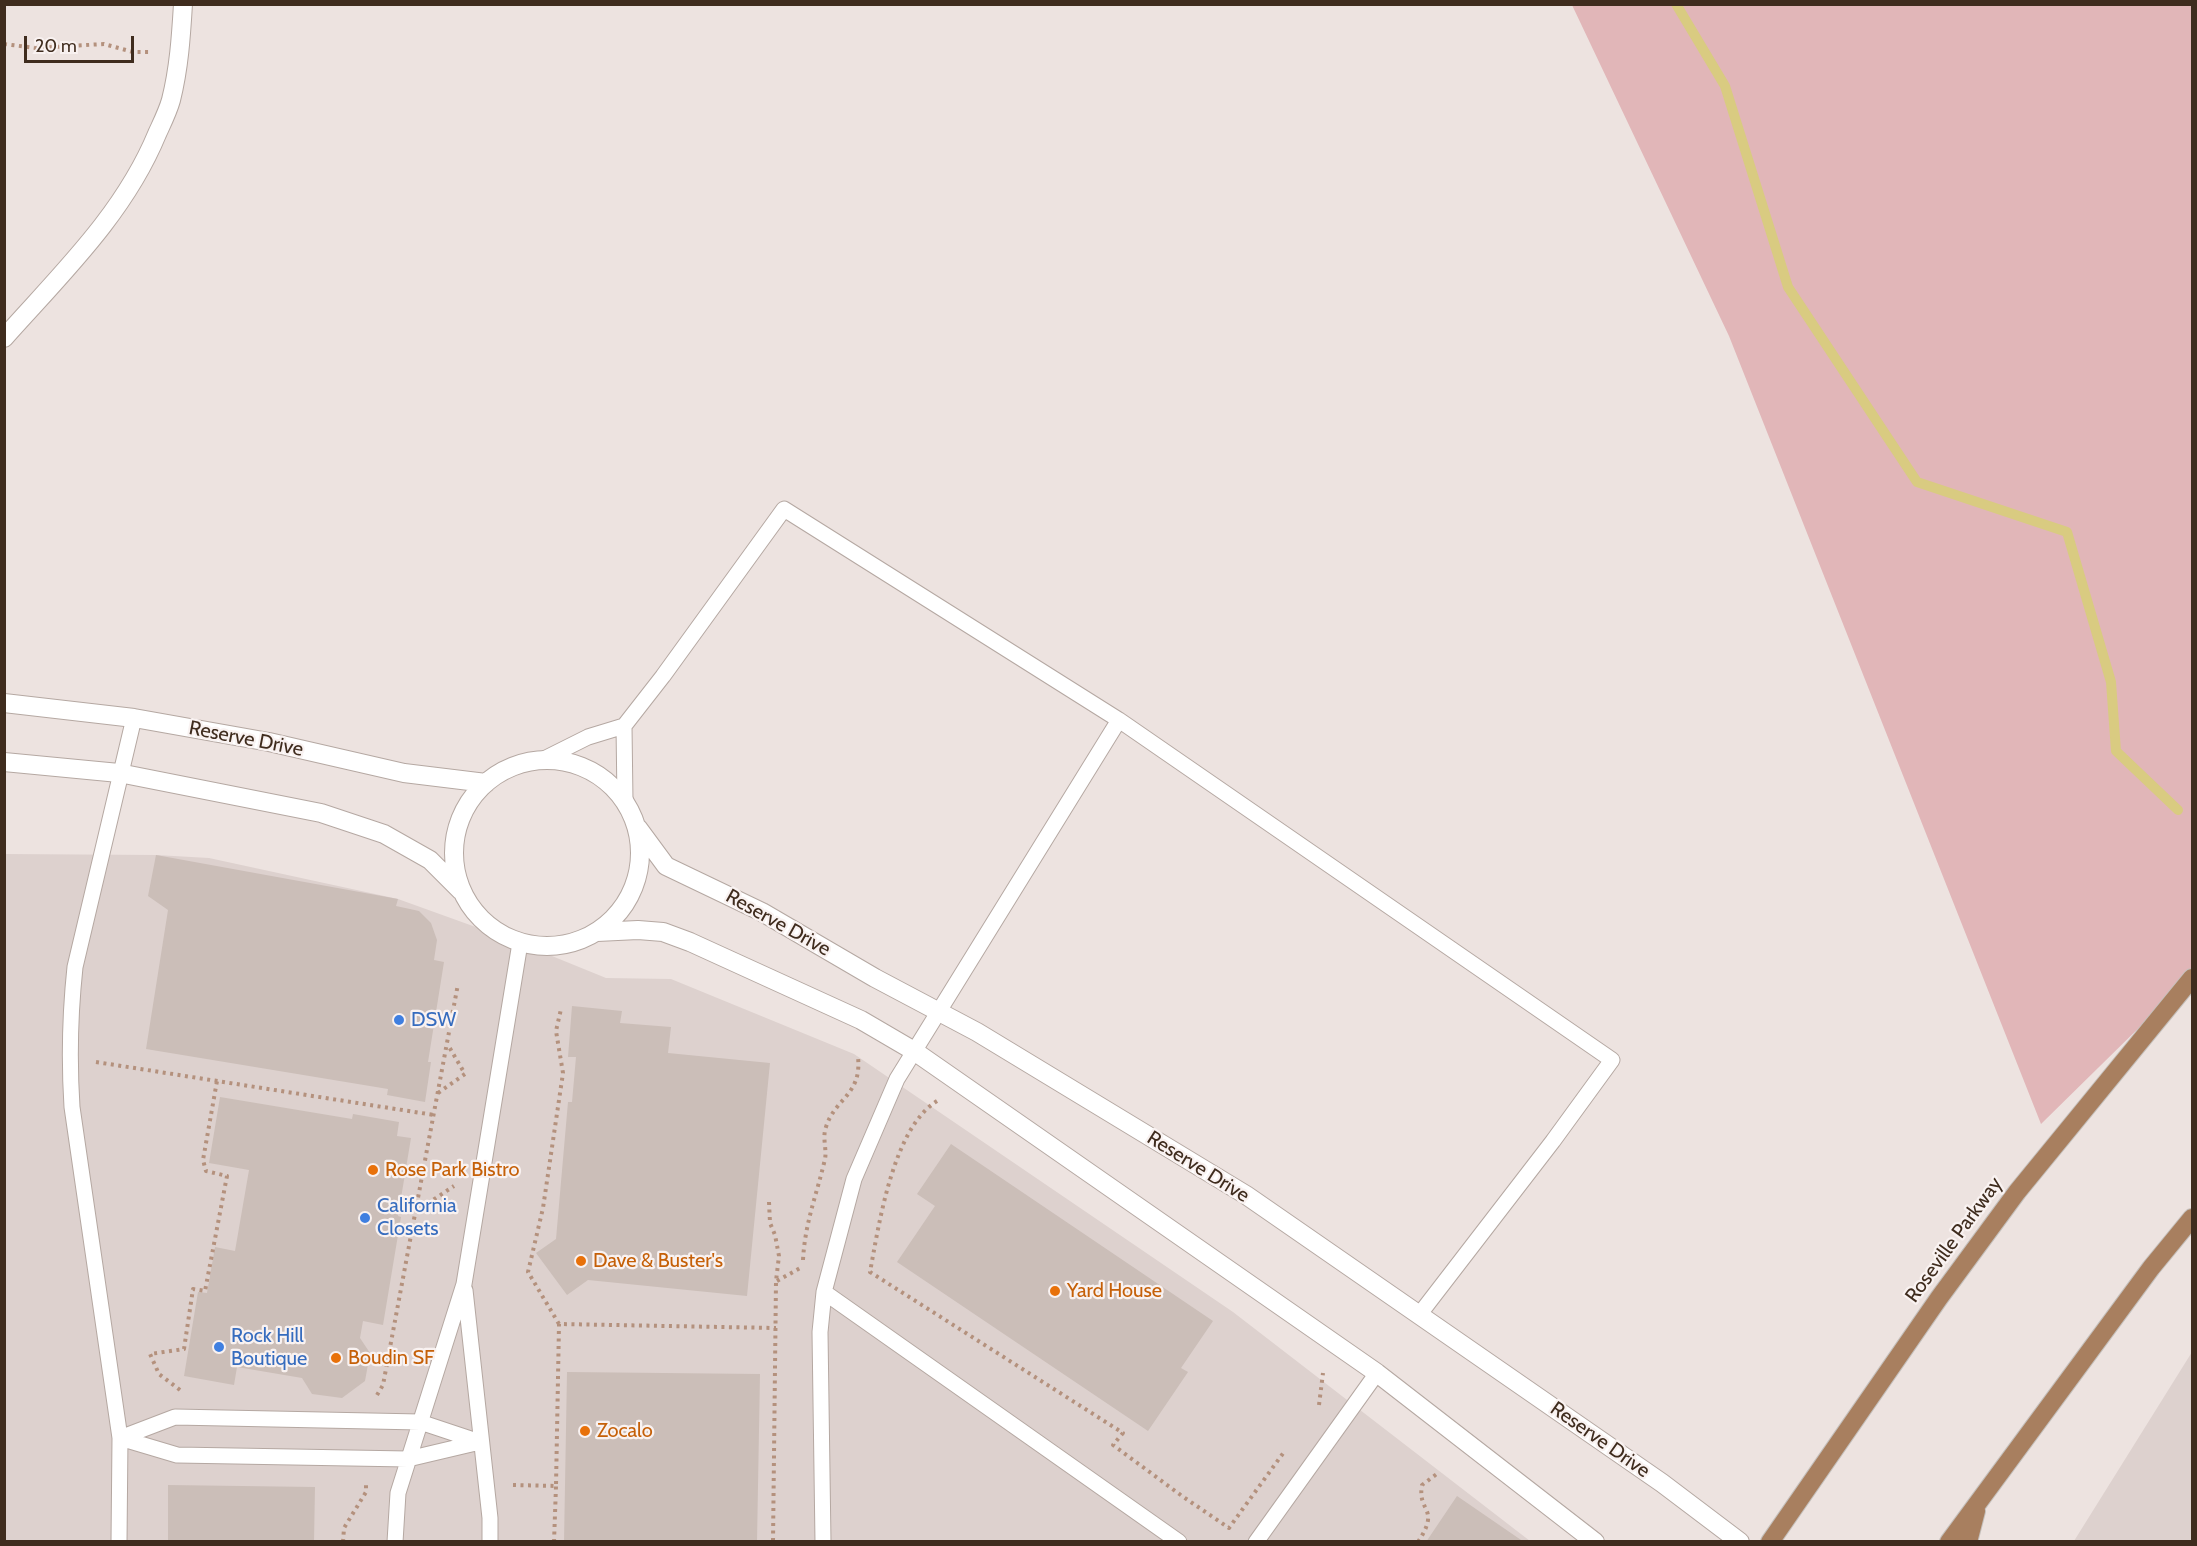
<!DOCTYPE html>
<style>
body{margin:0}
#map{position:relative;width:2197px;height:1546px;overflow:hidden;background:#ede3e0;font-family:Cabin,sans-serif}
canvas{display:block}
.frame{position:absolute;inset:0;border:6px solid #3f2c1e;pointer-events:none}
.scale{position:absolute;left:24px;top:36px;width:110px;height:27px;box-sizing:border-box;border:3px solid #3f2c1e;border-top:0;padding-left:8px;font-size:18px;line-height:21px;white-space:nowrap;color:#3f2c1e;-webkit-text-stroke:4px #f9f2f1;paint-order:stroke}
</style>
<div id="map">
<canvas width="2197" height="1546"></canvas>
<div class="frame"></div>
<div class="scale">20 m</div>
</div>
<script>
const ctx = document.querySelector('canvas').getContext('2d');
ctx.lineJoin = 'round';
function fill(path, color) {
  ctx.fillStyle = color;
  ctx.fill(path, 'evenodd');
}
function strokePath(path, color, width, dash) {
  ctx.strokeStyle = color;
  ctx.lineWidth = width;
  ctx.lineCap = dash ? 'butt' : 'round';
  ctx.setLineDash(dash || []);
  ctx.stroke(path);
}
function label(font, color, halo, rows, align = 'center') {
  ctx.font = font + ' Cabin,sans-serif';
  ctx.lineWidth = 4.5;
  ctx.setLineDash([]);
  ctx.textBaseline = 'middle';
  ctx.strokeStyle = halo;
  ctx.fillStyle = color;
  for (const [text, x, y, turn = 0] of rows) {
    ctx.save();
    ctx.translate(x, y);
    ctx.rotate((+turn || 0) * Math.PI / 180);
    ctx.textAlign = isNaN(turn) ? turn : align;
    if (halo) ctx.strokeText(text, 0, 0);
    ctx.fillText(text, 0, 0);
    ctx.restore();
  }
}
fill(new Path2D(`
 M5,854L156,855L209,858L398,899L520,943L606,978L671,979L854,1054L1233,1312L1530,1541L5,1542Z
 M2192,1352V1541H2074Z`), '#ddd1ce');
fill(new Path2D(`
 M1572,5H2192V969L2156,1011L2041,1124L1729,336Z`), '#e1b6b8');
strokePath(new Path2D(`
 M1676,4L1725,86L1788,287L1917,482L2067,532L2111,682L2116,751L2178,810`), '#d9cb81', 10);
fill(new Path2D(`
 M156,855L398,899L396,906L419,911L431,923L437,940L434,960L444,962L428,1062H431L425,1102L387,1095L388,1089L146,1049L168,910L148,896Z
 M572,1006L622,1011L620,1023L671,1027L668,1053L770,1063L747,1296L588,1280L567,1295L536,1253L556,1239L568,1102H572L576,1057H568Z
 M220,1097L352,1119L353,1114L399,1122L397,1136L411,1138L398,1216L401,1217L383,1325L363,1321L360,1338L370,1353L365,1381L342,1398L312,1394L302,1378L237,1367L234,1385L184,1376L198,1292L207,1293L215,1247L235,1251L249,1170L209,1163Z
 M951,1144L1213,1321L1181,1368L1188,1372L1148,1431L897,1262L935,1206L917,1194Z
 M567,1372L760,1374L757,1542H564Z
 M168,1485L315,1487L314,1542H168Z
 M1457,1496L1524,1542H1426Z`), '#cbbeb8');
const service = new Path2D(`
 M624,726L625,801
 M544,759L588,737L624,726L663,676L784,509L1119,720L1612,1060L1553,1141L1419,1315
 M465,1290L490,1518V1542
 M824,1292L1179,1542
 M120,1438L175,1417L420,1422L480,1442
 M120,1438L177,1455L408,1459L480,1442
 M119,1542L120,1438L72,1107C69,1060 70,1014 75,967L134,718
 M395,1542L398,1493L464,1284L520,943
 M823,1542L820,1332L824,1292L854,1179L897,1079L1119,720
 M1256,1542L1377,1373`);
const tertiary = new Path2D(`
 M4,338C61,274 124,214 157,134C162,123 168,111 171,100C179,68 181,37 183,4
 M4,703L134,718L269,742L404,773L486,783
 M454 853a93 93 0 1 1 186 0a93 93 0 1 1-186 0Z
 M4,762L119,773L321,813L384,834L430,860L461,891
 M638,828L666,866L762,912L875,978L977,1032L1246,1195L1662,1483L1740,1542
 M597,932L638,930L663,932L690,942L861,1020L914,1051L1377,1373L1595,1542`);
const primary = new Path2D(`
 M1770,1542L1939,1298L2017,1192L2192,978
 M1949,1542L2151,1268L2192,1218
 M1968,1542L1976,1511`);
strokePath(service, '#b5a8a2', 17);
strokePath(tertiary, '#b5a8a2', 20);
strokePath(primary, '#c5c0bc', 20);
strokePath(new Path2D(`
 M4,44L36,48L104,44L133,52H152
 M96,1062L434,1115
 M438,1093L465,1074L448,1045
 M937,1101C893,1128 879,1224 870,1272L1123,1433L1113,1445L1182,1496L1229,1528L1284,1452
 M769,1202L770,1223L775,1235L779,1256L776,1281L773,1542
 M415,1212L454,1186
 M803,1260C805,1222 817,1194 825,1159C827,1149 822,1138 826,1127C835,1098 862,1095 858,1057
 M777,1281L802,1267
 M559,1324L528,1272L543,1208L563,1073L556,1031L561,1009
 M180,1390L159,1374L150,1354L184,1349L193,1289L205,1291L227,1176L206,1171L203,1160L217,1081
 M377,1395L383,1385L458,984
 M1319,1405L1323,1373
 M513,1485L556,1486L559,1324L776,1328
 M343,1542L344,1528L366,1492V1483
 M554,1542L556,1486
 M1418,1542C1441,1507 1417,1513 1422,1485L1438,1473`), '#b4917d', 4, [3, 4.5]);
strokePath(service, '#fff', 15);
strokePath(tertiary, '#fff', 18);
strokePath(primary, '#a87f5f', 18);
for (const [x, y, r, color] of [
 [399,1020,6,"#3f7fe0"],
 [373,1170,6,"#e8710a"],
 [365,1218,6,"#3f7fe0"],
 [581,1261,6,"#e8710a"],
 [1055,1291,6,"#e8710a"],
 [219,1347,6,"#3f7fe0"],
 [336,1358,6,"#e8710a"],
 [585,1431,6,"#e8710a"]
]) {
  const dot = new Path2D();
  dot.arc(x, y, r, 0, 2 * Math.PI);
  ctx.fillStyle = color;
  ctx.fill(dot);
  strokePath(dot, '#f9f2f1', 2);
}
label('20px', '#3f2c1e', '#f9f2f1', [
 ["Reserve Drive",246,739,11],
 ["Reserve Drive",778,923,29],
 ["Reserve Drive",1198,1167,32],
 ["Roseville Parkway",1954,1240,-54],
 ["Reserve Drive",1600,1440,35]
]);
label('20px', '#366cbe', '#f9f2f1', [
 ["DSW",411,1020],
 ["California",377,1206],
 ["Closets",377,1229],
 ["Rock Hill",231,1336],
 ["Boutique",231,1359]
], 'left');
label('20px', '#c56008', '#f9f2f1', [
 ["Rose Park Bistro",385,1170],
 ["Dave & Buster's",593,1261],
 ["Yard House",1067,1291],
 ["Boudin SF",348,1358],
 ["Zocalo",597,1431]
], 'left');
</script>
